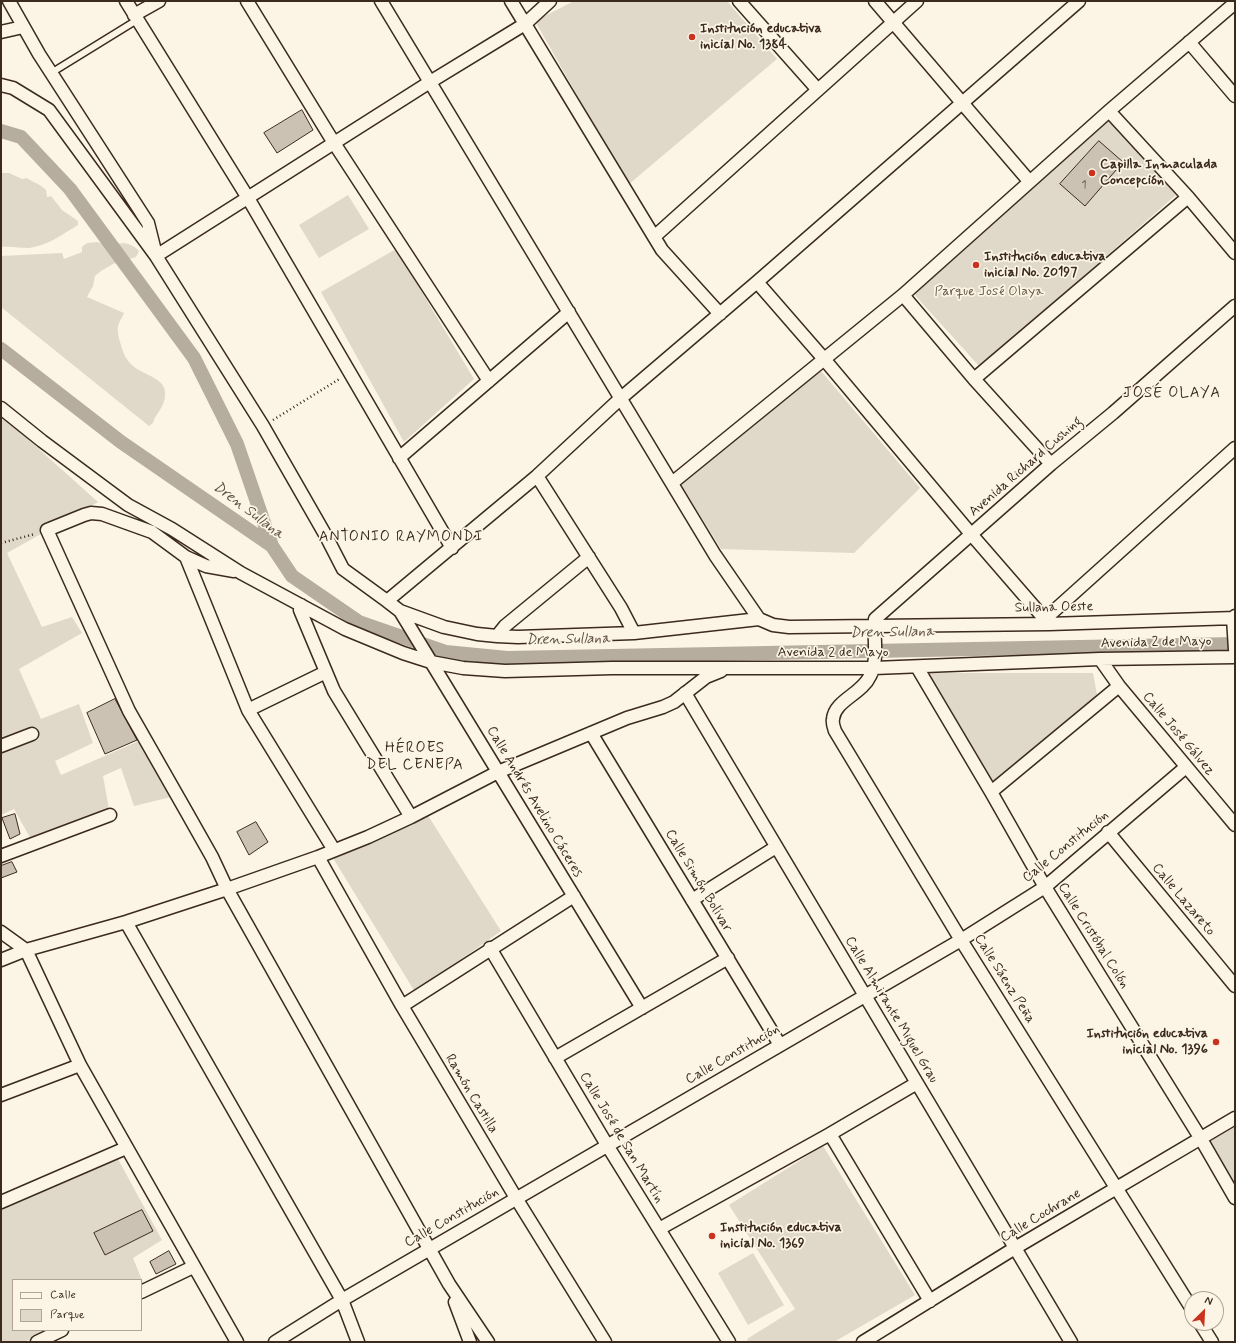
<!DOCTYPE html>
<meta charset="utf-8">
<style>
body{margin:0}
#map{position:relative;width:1236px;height:1343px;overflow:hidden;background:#fcf5e5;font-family:Mynerve,sans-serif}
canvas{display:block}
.frame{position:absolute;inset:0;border:2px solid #3b2a1e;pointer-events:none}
.legend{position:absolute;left:12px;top:1279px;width:130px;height:52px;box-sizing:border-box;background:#fcf5e5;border:1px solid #afa495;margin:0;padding:5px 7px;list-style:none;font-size:12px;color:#3b2a1e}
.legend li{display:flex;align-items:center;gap:8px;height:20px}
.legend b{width:20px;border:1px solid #afa495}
.north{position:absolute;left:1184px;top:1291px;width:40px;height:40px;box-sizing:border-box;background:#fcf5e5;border:1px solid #afa495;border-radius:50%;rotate:24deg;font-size:11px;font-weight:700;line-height:16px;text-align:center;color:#3b2a1e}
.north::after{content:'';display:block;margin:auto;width:14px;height:18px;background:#c8321e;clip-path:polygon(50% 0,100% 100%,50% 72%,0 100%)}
</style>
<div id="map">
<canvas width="1236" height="1343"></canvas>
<div class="frame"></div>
<ul class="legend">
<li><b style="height:5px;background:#fcf5e5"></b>Calle</li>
<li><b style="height:11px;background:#e0d8c8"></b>Parque</li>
</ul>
<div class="north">N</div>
</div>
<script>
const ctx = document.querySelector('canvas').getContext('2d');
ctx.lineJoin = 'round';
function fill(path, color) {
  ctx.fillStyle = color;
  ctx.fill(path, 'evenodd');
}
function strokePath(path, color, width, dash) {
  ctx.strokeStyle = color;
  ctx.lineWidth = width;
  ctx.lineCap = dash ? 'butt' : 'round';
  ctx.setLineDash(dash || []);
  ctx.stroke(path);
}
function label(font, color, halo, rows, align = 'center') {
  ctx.font = font + ' Mynerve,sans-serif';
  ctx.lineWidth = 3.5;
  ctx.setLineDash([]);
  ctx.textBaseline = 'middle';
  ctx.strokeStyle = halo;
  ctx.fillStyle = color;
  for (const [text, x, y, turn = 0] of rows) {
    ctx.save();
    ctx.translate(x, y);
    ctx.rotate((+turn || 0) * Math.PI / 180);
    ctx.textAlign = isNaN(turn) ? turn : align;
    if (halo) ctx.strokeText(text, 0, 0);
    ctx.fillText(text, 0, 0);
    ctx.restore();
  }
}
fill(new Path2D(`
 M574,1H727L777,59L628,185L535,21Z
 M1110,119L1176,195L980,367L912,292Z
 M1,173H9L22,179L27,178C34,183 39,183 46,190L47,197L51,196L62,210L78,221V225C63,234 47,246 29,248C20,248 11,246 1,247Z
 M348,195L369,229L319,258L299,225Z
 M97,242C114,249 124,236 139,251L136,257L113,264L101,271L95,276L93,286L87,297L124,313C123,317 119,321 118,326C117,332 119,339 121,345C123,353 126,360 133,366C143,375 167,378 165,395C165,407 155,414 153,423L149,426L1,307V256L62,253L64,259L82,252V247L87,243Z
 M396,249L474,379L404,442L321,292Z
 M821,371L920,488L854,553L721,549L677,478Z
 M1,415L98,502L7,553L42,627L72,617L82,633L19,669L41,719L79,704L93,743L55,761L61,775L139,741L171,797L134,806L121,768L103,776L110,815L32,841L14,809L1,815Z
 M924,673H1093L1098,700L992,784Z
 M427,814L501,931L415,992L333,858Z
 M1235,1123V1185L1207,1138Z
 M823,1146L915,1295L834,1342H748L747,1339L795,1309L729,1205Z
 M118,1159L162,1240L133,1258L144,1285L141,1286V1280H13V1330H49L24,1342H1V1208Z
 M753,1253L784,1305L748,1325L718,1273Z`), '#e0d8c8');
strokePath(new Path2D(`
 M1,131L21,137L70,189L194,358L237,444L272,546
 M1,349L121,442L272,546L292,576L359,622L446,652L507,658L1235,644`), '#b7ad9e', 14);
const building = new Path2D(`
 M302,110L313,130L277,153L264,133Z
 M1099,141L1123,162L1085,206L1060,184Z
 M115,699L137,740L105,754L87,713Z
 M15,814L20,834L10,839L2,818Z
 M256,822L268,842L249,855L237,832Z
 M12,862L17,872L1,878V866Z
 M142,1210L153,1231L105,1255L94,1233Z
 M169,1251L176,1264L156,1274L150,1262Z`);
fill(building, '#ccc2b3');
strokePath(building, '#3b2a1e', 1);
const lane = new Path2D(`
 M51,73L137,20`);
const street = new Path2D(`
 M9,1L39,54L148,223L155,251
 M126,1L248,198L452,548
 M247,1L334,143L489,381
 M381,1L715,555L759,619L773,625L789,627L1049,624L1235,618
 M511,1L662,250L720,314
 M739,1L818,90
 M875,1L1029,181
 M134,15L159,1
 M1,32L23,27
 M1189,42L1235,96
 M1,85L13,88L49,110L156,256L263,426L326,536L343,569L387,601L400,611L444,627L477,634L497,636L518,637L634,633L759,619
 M1109,111L1188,197L1235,253
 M654,237L917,1
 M156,256L430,82L525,24L550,1
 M757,282L824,359L971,534L1049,624
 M903,295L974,379L1051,464
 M974,379L1188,197
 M1,408L42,441L128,505L172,529L241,573L345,629L403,653L431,662L463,668L505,671L612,668H874L1100,659L1235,657
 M399,458L569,312
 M537,476L621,608L634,633
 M672,483L903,295L1109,111L1235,3
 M186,557L248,710L334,850
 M234,571L206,566L186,557L152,532L102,514L91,513L84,515L47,530L129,711L186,811L212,857L227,889L449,1284L488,1342
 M387,601L537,476L621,398L757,282L1079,1
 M301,605L300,610L334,691L411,817
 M400,611L642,1008
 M1235,616L1233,618L1235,650
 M1045,619L1235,448
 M497,636L505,626L589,557
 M1100,659L1119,686L1235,825
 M917,667L991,792L1045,887L1201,1139L1235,1198
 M685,693L1071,1342
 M248,710L326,672
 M591,733L780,1045
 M1,746L32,734
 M991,792L1119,686
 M1108,832L1235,986
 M1,856L110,815
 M318,857L402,1006L516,1198L605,1342
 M692,900L776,847
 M126,922L342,1300L358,1342
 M1,932L26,950L80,1065L237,1342
 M490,948L607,1145L729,1342
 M1,960L26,950L126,922L227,889L318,857L368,837L411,817L498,772L627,718L663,707L674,702L706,677L721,671
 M402,1006L574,896
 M555,1058L728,958
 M1,1095L80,1065
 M830,1134L930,1301
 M1,1202L126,1148
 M659,1229L830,1134L917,1083
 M141,1292L193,1267
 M455,1302L470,1342
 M1192,1309L961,940L835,731C834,728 832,723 833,719C835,700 862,694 870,676C879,660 873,637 875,619L1051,464L1113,413L1235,306
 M1200,1323L1212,1342
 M37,1342L62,1330
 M275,1342L342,1300L961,940L1045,887L1186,767
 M863,1342L1015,1248L1235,1118`);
strokePath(lane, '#3b2a1e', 9);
strokePath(street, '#3b2a1e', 15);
strokePath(new Path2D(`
 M273,420L341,378
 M1,543L35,534`), '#3b2a1e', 2.5, [1, 3]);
strokePath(lane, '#fcf5e5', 6);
strokePath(street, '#fcf5e5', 12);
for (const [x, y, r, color] of [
 [692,37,4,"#c8321e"],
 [1092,173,4,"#c8321e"],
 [976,265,4,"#c8321e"],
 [1216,1042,4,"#c8321e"],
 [712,1236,4,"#c8321e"]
]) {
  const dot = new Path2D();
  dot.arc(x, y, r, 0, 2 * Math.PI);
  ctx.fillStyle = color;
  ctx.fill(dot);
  strokePath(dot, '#fcf5e5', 1.5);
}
label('12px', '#5f5043', null, [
 ["1",1084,185]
]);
label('bold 14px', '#3b2a1e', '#fcf5e5', [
 ["Institución educativa",700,29],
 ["inicial No. 1384",700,45],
 ["Capilla Inmaculada",1100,165],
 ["Concepción",1100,181],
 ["Institución educativa",984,257],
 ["inicial No. 20197",984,273],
 ["Institución educativa",1208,1034,"right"],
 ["inicial No. 1396",1208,1050,"right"],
 ["Institución educativa",720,1228],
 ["inicial No. 1369",720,1244]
], 'left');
label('14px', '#645648', '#fcf5e5', [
 ["Parque José Olaya",989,292]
]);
label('14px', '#3b2a1e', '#fcf5e5', [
 ["Avenida Richard Cushing",1026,467,-41],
 ["Sullana Oeste",1054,608,-1],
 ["Avenida 2 de Mayo",1156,643,-1],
 ["Avenida 2 de Mayo",833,653],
 ["Calle José Gálvez",1178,734,50],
 ["Calle Andrés Avelino Cáceres",534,802,59],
 ["Calle Constitución",1066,847,-39],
 ["Calle Simón Bolívar",698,881,59],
 ["Calle Lazareto",1183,900,50],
 ["Calle Cristóbal Colón",1093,936,58],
 ["Calle Sáenz Peña",1004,979,58],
 ["Calle Almirante Miguel Grau",891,1010,59],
 ["Calle Constitución",733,1055,-30],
 ["Ramón Castilla",471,1094,59],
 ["Calle José de San Martín",621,1138,59],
 ["Calle Cochrane",1041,1216,-31],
 ["Calle Constitución",452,1218,-30]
]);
ctx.letterSpacing = '1px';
label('15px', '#3b2a1e', '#fcf5e5', [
 ["JOSÉ OLAYA",1172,394],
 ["ANTONIO RAYMONDI",401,538],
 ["HÉROES",415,749],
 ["DEL CENEPA",415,766]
]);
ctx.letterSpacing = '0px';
label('italic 15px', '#605144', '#fcf5e5', [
 ["Dren Sullana",248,511,37],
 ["Dren Sullana",892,633,-1],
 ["Dren Sullana",568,640,-1]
]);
</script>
